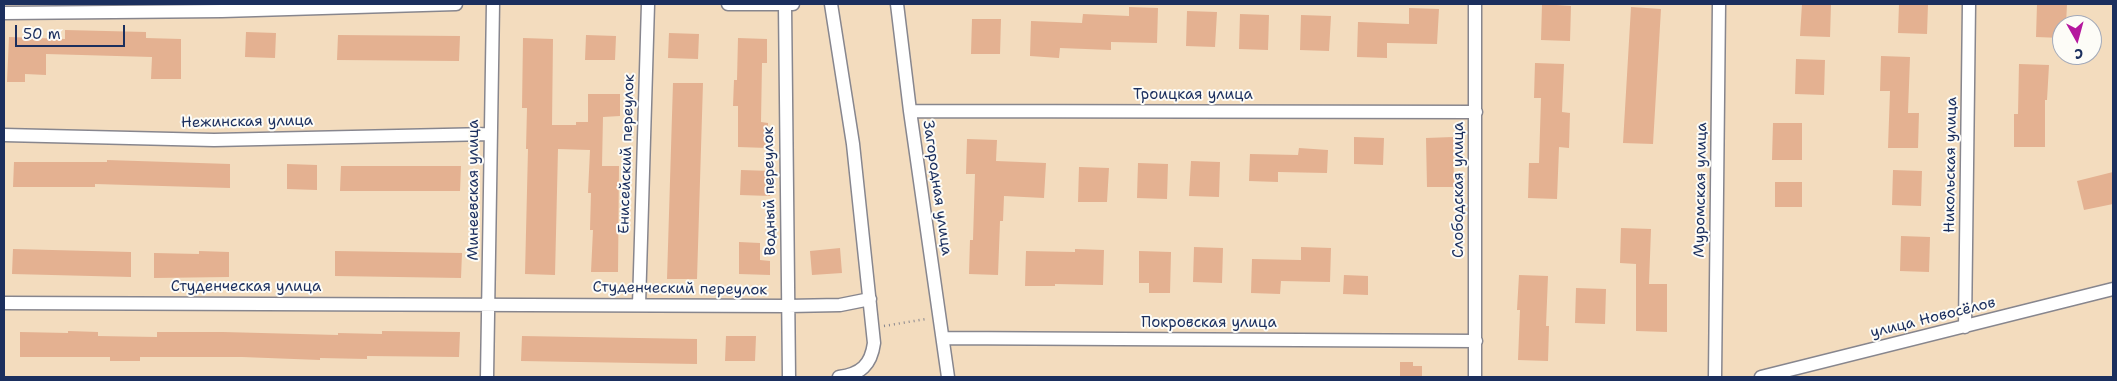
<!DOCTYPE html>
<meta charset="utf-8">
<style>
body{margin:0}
#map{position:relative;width:2117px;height:381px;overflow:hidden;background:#f3dcbe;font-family:"Shantell Sans",sans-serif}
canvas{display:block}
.frame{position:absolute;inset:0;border:5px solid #1b2f5e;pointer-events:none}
.north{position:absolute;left:2052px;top:15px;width:50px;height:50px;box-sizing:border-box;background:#fdfcf7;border:1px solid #a3aaba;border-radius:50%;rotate:173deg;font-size:14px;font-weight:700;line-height:20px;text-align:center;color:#1b2f5e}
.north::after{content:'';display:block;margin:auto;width:18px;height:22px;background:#b5179e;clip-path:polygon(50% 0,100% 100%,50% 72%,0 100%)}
.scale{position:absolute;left:15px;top:25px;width:110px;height:22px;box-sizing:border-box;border:2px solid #1b2f5e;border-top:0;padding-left:6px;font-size:15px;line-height:18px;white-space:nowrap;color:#1b2f5e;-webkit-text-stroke:4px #fdfcf7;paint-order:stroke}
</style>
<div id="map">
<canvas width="2117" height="381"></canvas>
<div class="frame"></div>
<div class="north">С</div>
<div class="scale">50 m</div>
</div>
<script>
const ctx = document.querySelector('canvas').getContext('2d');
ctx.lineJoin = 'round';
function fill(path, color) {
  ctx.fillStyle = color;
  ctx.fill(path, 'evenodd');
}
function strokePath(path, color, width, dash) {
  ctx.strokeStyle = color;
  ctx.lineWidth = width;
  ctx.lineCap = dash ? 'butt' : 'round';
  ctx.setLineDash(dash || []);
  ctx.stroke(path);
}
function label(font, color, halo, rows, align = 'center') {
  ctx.font = font + ' "Shantell Sans",sans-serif';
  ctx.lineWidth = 4;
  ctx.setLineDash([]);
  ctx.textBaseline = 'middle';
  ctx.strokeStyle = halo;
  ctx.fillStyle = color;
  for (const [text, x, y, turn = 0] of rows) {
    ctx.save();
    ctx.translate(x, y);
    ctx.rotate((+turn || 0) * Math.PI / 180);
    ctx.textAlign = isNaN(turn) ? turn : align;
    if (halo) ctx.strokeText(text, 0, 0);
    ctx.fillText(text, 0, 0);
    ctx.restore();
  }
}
fill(new Path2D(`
 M1542,4L1571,6L1570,41L1541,40Z
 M1802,4H1831L1830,37L1800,36Z
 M1899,4H1928L1927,34L1898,33Z
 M2037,4H2067L2066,25H2062V38L2036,37Z
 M1129,7L1158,8L1157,43L1111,42V50L1060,48L1059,58L1030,56L1031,21L1082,23L1083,14L1129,16Z
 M1631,7L1661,9L1653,144L1623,143Z
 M1409,8L1439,9L1437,44L1387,43V58L1357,57L1358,22L1409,24Z
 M1187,11L1217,12L1215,47L1186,46Z
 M1240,14L1269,15L1268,50L1239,49Z
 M1301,15L1331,16L1329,51L1300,50Z
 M972,19H1001L1000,54H971Z
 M65,30L146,32V38L181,39V79H151L152,57L46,54V75L25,74V82H7L9,37L65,39Z
 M246,32L276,33L275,58L245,57Z
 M669,33L699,34L698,59L668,58Z
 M338,35L460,36L459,61L337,60Z
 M586,35L616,36L615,60H585Z
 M523,38L553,39L552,125H576V122H588V94H620V116L603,117L602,166H619L618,272H591L593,230H590L591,193H588L590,150L558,149L555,275L525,274L528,149H526L527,108H522Z
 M738,38L767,39V63H762L761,122L768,123V148L738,147V106H733L734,80H737Z
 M1881,56L1910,57L1908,113H1919L1918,148H1888L1890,91H1880Z
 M1796,59L1825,60L1824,95L1795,94Z
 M1535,63L1564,64L1562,112L1570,113L1569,148L1559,147L1557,199L1528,198L1529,163H1539L1541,98H1534Z
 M2019,64L2049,65L2047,100H2045V147H2014V114H2018Z
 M673,83H703L697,279H667Z
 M1773,123H1802V160H1772Z
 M1354,137L1384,138L1383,165L1354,164Z
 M1453,137L1454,187H1427L1426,138Z
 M967,139L997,140L996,161L1046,163L1044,198L1004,196L1003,221H1000L998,275L969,274L970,240H973L975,174H966Z
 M1299,148L1328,150L1327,173L1278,172V182L1249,181L1250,154L1298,155Z
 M107,160L230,164V188L95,184V187H13L14,162H107Z
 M1191,161L1220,162L1219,197L1189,196Z
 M1138,163L1168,164L1167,199L1137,198Z
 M287,164L317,165V190L287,189Z
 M341,166H461L460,191H340Z
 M1079,167L1109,168L1107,202H1078Z
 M741,170L771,171L770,196L740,195Z
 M1893,170L1922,171L1921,206L1892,205Z
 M2113,172V204L2084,210L2077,181Z
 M1775,182H1802V207H1775Z
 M1621,228L1651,229L1649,284H1667V332L1636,331V264L1620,263Z
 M1901,236L1930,237L1929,272L1900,271Z
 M739,242L760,243V260L770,261V275L739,274Z
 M1194,247L1223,248L1222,283L1193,282Z
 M1301,247L1331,248L1330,282L1281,281L1280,294L1251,293L1252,259L1301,260Z
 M840,248L842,273L812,275L810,251Z
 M13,249L131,252V277L12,274Z
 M1075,249L1104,250L1103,285L1055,284V286H1025L1026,251L1075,252Z
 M199,251L229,252V277L154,278V253L199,254Z
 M335,251L462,253L461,278L335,276Z
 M1139,251L1171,252L1170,293H1149V283H1139Z
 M1344,275L1368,276V295L1343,294Z
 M1519,275L1548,276L1546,326H1549L1548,361L1518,360L1520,310H1517Z
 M1576,288L1606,289L1605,324L1575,323Z
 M68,331L98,332V336L157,337V332H223L338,335V333L382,334V331L460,332L459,357L367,356V359L320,358V360L242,357H140V361H110V357H20V332L68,333Z
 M522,336L697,339V364L521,361Z
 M726,336H756L755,361H725Z
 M1400,362H1413V366H1422V377H1400Z`), '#e4b191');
const minor = new Path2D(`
 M728,4H793
 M831,4L853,144L874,343C871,365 861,374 839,377
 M897,4L910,111L948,377
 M785,5L789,377
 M4,13L222,11L456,4
 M910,111L1476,112
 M4,135L214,140L490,134
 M4,303L788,306L840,305L870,299
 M639,305L648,4
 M1965,327L1969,4
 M943,338L1476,341
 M487,377L493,4
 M1475,377V4
 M1715,377L1719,4
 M1761,377L2113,289`);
strokePath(minor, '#87868e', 15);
strokePath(new Path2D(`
 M884,326L926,319`), '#87868e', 2.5, [1, 4]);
strokePath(minor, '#fff', 12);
label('15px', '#1b2f5e', '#fdfcf7', [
 ["Троицкая улица",1193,95],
 ["Нежинская улица",247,122,-1],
 ["Енисейский переулок",627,154,-88],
 ["Никольская улица",1951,165,-89],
 ["Загородная улица",937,188,82],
 ["Минеевская улица",474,190,-90],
 ["Слободская улица",1459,190,-90],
 ["Муромская улица",1701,190,-89],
 ["Водный переулок",770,191,-91],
 ["Студенческая улица",246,287],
 ["Студенческий переулок",680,289,1],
 ["улица Новосёлов",1933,318,-14],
 ["Покровская улица",1209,323]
]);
</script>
